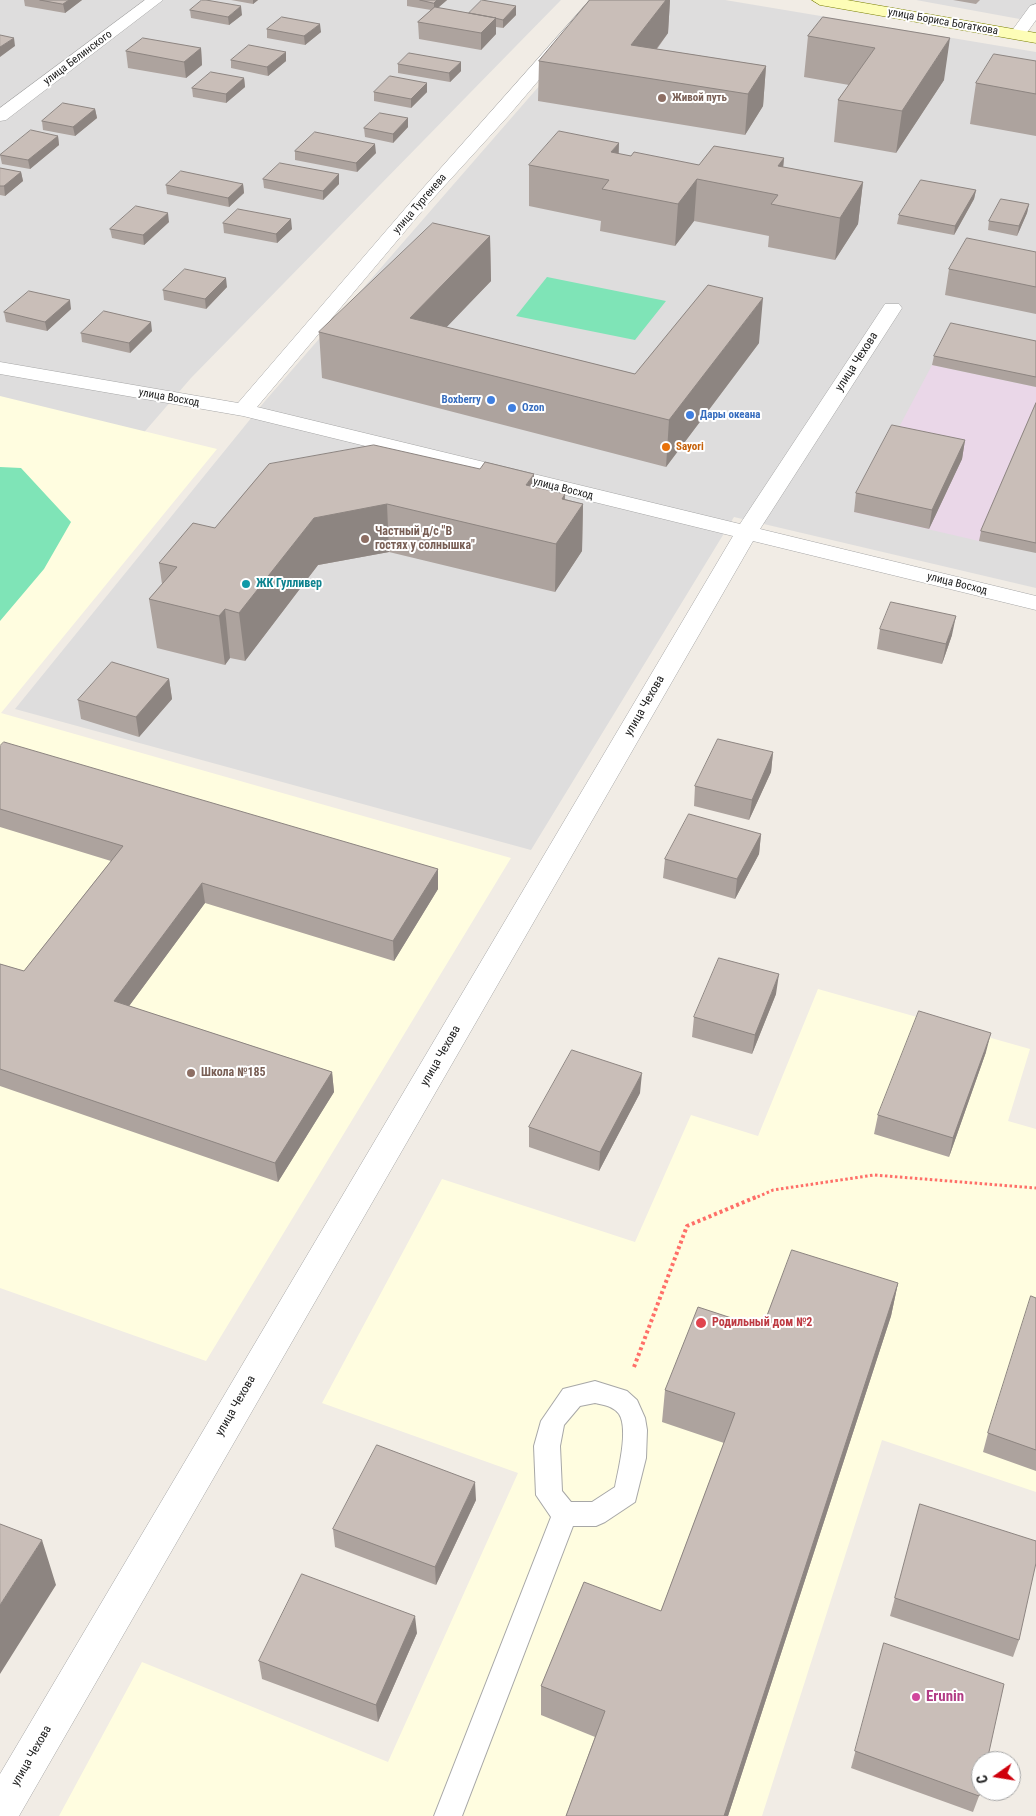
<!DOCTYPE html>
<meta charset="utf-8">
<style>
body{margin:0}
#map{position:relative;width:1036px;height:1816px;overflow:hidden;background:#f1ece5;font-family:"Roboto Condensed",sans-serif}
canvas{display:block}
.north{position:absolute;left:971px;top:1751px;width:50px;height:50px;box-sizing:border-box;background:#fff;border:1px solid #a6a6a6;border-radius:50%;rotate:257deg;font-size:14px;font-weight:700;line-height:20px;text-align:center;color:#202020}
.north::after{content:'';display:block;margin:auto;width:18px;height:22px;background:#cf000c;clip-path:polygon(50% 0,100% 100%,50% 72%,0 100%)}
</style>
<div id="map">
<canvas width="1036" height="1816"></canvas>
<div class="north">С</div>
</div>
<script>
const ctx = document.querySelector('canvas').getContext('2d');
ctx.lineJoin = 'round';
function fill(path, color) {
  ctx.fillStyle = color;
  ctx.fill(path, 'evenodd');
}
function strokePath(path, color, width, dash) {
  ctx.strokeStyle = color;
  ctx.lineWidth = width;
  ctx.lineCap = dash ? 'butt' : 'round';
  ctx.setLineDash(dash || []);
  ctx.stroke(path);
}
function label(font, color, halo, rows, align = 'center') {
  ctx.font = font + ' "Roboto Condensed",sans-serif';
  ctx.lineWidth = 4;
  ctx.setLineDash([]);
  ctx.textBaseline = 'middle';
  ctx.strokeStyle = halo;
  ctx.fillStyle = color;
  for (const [text, x, y, turn = 0] of rows) {
    ctx.save();
    ctx.translate(x, y);
    ctx.rotate((+turn || 0) * Math.PI / 180);
    ctx.textAlign = isNaN(turn) ? turn : align;
    if (halo) ctx.strokeText(text, 0, 0);
    ctx.fillText(text, 0, 0);
    ctx.restore();
  }
}
fill(new Path2D(`
 M0,0H561L191,378L0,599Z
 M614,0H725L1036,52V588L734,517L531,850L15,709L265,401Z
 M916,0H1036V22Z`), '#dedddd');
fill(new Path2D(`
 M932,365L1036,387V409L979,541L854,512Z`), '#ead7e8');
fill(new Path2D(`
 M0,396L217,449L1,713L511,858L206,1361L0,1288Z
 M818,989L1030,1049L1008,1121L1036,1129V1492L882,1440L762,1816H59L142,1662L388,1762L518,1473L322,1403L442,1179L635,1242L691,1115L758,1136Z`), '#fffde0');
fill(new Path2D(`
 M547,277L666,301L635,340L516,316Z
 M0,467L21,468L71,522L44,569L0,621Z`), '#7fe4b7');
const service = new Path2D(`
 M595,1381L627,1391L637,1400L645,1418L647,1430L646,1458L635,1502L605,1522L596,1526H573L462,1816H434L551,1517L536,1495L534,1446L541,1421L563,1389ZM595,1403C604,1405 613,1406 619,1414C629,1429 618,1471 615,1487L592,1502H571L562,1491L560,1446L564,1425L580,1406Z`);
const minor = new Path2D(`
 M590,0H607L510,114L428,204L257,407L740,524L885,304H899L902,308L760,529L1036,596V610L753,541L19,1816H0V1774L733,536L243,416L0,374V362L238,403L416,196Z
 M1036,4V20L1023,38H1011L1009,35L1011,32L1030,6Z`);
const tertiary = new Path2D(`
 M145,0H163L6,120L0,121V108Z`);
const secondary = new Path2D(`
 M812,0H847L1036,33V43L820,5Z`);
strokePath(service, '#a7a7a7', 2);
strokePath(minor, '#a7a7a7', 1);
strokePath(tertiary, '#a7a7a7', 1);
strokePath(secondary, '#777d00', 1);
strokePath(new Path2D(`
 M753,1199L773,1190L874,1175L1036,1188`), '#ff6f68', 3, [2.5, 2.5]);
strokePath(new Path2D(`
 M634,1367L687,1226L756,1197`), '#ff6f68', 4, [3, 3]);
fill(service, '#fff');
fill(minor, '#fff');
fill(tertiary, '#fff');
fill(secondary, '#fdfdb7');
fill(new Path2D(`
 M24,0H82L65,13L25,6Z
 M231,0H258L253,4Z
 M407,0H447L438,8L469,13L516,15L503,28L496,27V34L481,50L419,39L418,22L431,10L407,6Z
 M590,0H670L668,33L657,49L766,66L763,106L745,135L538,101L539,61Z
 M953,0H980L976,4Z
 M190,10L242,15L229,25L191,18Z
 M823,17L944,80L896,153L834,142L838,100L849,85L804,77L808,36Z
 M267,29L321,32L305,45L267,38Z
 M201,48L202,65L186,78L128,68L126,51Z
 M231,60L286,61L268,76L231,68Z
 M1036,61V136L970,124L976,83Z
 M398,64L461,71L450,82L398,73Z
 M244,78L245,87L226,103L193,97L192,88Z
 M427,83V92L411,108L374,101V92Z
 M95,109L97,118L75,136L43,130L42,121Z
 M408,127L393,143L365,137L364,128Z
 M58,136L59,145L30,169L2,164L0,155Z
 M295,151L376,153L357,172L295,160Z
 M619,154L631,156L699,165L784,158L783,167L863,182L858,224L835,260L768,247L769,236L694,221L675,246L600,231L601,221L529,206V165Z
 M0,168L21,172L23,181L5,196L0,195Z
 M263,179L339,184L323,200L264,188Z
 M243,184L244,193L229,207L167,194L166,185Z
 M976,190L974,199L954,235L897,224L899,215Z
 M1029,204L1027,213L1017,236L988,230L989,221Z
 M169,222L144,245L112,238L110,229Z
 M223,223L292,229L277,243L224,233Z
 M490,236L491,281L446,327L635,374L759,343L666,467L322,378L319,332Z
 M1036,252V314L945,295L949,269Z
 M227,287L206,309L164,300L163,290Z
 M71,309L47,331L6,322L4,312Z
 M152,331L130,353L82,342L81,333Z
 M1036,341V387L932,365L934,356Z
 M1036,403V553L979,541L981,531Z
 M965,440L962,459L929,529L854,512L856,493Z
 M269,464L534,487L565,499L583,504L582,551L555,592L389,552L318,565L245,661L230,658L225,665L157,648L149,599L162,584L159,563L215,528Z
 M880,629L952,635L942,664L877,649Z
 M169,679L172,699L139,737L81,719L78,700Z
 M0,746L438,869V889L394,961L205,903L129,1006L332,1072L334,1092L278,1182L0,1086V964L24,971L111,861L0,827Z
 M773,752L771,772L749,820L694,806L695,786Z
 M761,834L759,854L735,899L663,878L665,859Z
 M776,994L752,1054L692,1037L694,1017Z
 M986,1052L949,1157L874,1134L878,1115Z
 M640,1093L599,1171L529,1147V1127Z
 M898,1283L891,1316L728,1816H566L595,1737L541,1715V1686L661,1611L724,1443L662,1422L665,1390L762,1328Z
 M1036,1298V1471L983,1452L988,1433Z
 M476,1500L436,1585L335,1547L333,1529Z
 M920,1504L1019,1640L1013,1657L890,1616Z
 M417,1633L378,1722L262,1679L259,1661Z
 M884,1643L979,1796L973,1812L851,1768Z`), '#ada39e');
fill(new Path2D(`
 M69,0H82L65,13L63,4Z
 M253,0H258L253,4Z
 M437,0H447L434,11V3Z
 M666,0H670L668,33L636,76L631,45Z
 M241,6L242,15L229,25L228,17Z
 M516,6V15L503,28V20Z
 M496,18V34L481,50V33Z
 M320,24L321,32L305,45L304,36Z
 M14,38L15,46L0,57V47Z
 M950,38L944,80L896,153L902,111Z
 M201,48L202,65L186,78L184,62Z
 M286,52V61L268,76L267,67Z
 M461,62V71L450,82L449,73Z
 M766,66L763,106L745,135L748,94Z
 M244,78L245,87L226,103V94Z
 M427,83V92L411,108V99Z
 M95,109L97,118L75,136L73,127Z
 M408,118V127L393,143V134Z
 M58,136L59,145L30,169L28,160Z
 M619,143L618,184L611,152Z
 M375,144L376,153L357,172L356,163Z
 M784,158L780,200L778,166Z
 M21,172L23,181L5,196L4,186Z
 M339,174V184L323,200V191Z
 M697,179L694,221L675,246L678,204Z
 M863,182L858,224L835,260L840,218Z
 M243,184L244,193L229,207L228,198Z
 M976,190L974,199L954,235L955,226Z
 M1029,204L1027,213L1017,236L1019,226Z
 M168,213L169,222L144,245L143,235Z
 M291,219L292,229L277,243L276,234Z
 M490,236L491,281L418,357L410,318Z
 M226,278L227,287L206,309L205,299Z
 M763,298L759,343L666,467L669,420Z
 M70,300L71,309L47,331L45,322Z
 M151,322L152,331L130,353L129,343Z
 M965,440L962,459L929,529L932,510Z
 M534,474V521L526,485Z
 M565,494L564,532L583,504L582,551L555,592L556,544L562,499Z
 M387,504L389,552L318,565L245,661L239,613L314,518Z
 M225,609L230,658L225,665L219,616Z
 M956,616L952,635L942,664L946,644Z
 M169,679L172,699L139,737L136,717Z
 M773,752L771,772L749,820L752,800Z
 M761,834L759,854L735,899L737,879Z
 M438,869V889L394,961L393,941Z
 M202,883L205,903L118,1021L114,1001Z
 M779,974L776,994L752,1054L755,1035Z
 M991,1033L986,1052L949,1157L953,1138Z
 M332,1072L334,1092L278,1182L275,1163Z
 M642,1073L640,1093L599,1171L600,1152Z
 M898,1283L891,1316L728,1816H724Z
 M475,1482L476,1500L436,1585L435,1567Z
 M42,1540L56,1585L0,1674V1605Z
 M415,1616L417,1633L378,1722L376,1705Z`), '#8d8581');
const building = new Path2D(`
 M40,0H69L63,4Z
 M202,0H206L241,6L228,17L190,10Z
 M420,0H437L434,3Z
 M482,0L516,6L503,20L495,18H496L469,13Z
 M590,0H666L631,45L766,66L748,94L539,61Z
 M435,7L496,18L481,33L418,22Z
 M282,17L320,24L304,36L267,29Z
 M823,17L950,38L902,111L838,100L875,48L808,36Z
 M0,35L14,38L0,47Z
 M143,38L201,48L184,62L126,51Z
 M249,45L286,52L267,67L231,60Z
 M409,53L461,62L449,73L398,64Z
 M994,54L1036,61V94L976,83Z
 M211,72L244,78L226,94L192,88Z
 M390,76L427,83L411,99L374,92Z
 M63,103L95,109L73,127L42,121Z
 M380,113L408,118L393,134L364,128Z
 M31,130L58,136L28,160L0,155Z
 M559,131L619,143L611,152L631,156L634,152L699,165L714,146L784,158L778,166L863,182L840,218L771,204L778,195L697,179L678,204L602,189L609,180L529,165Z
 M315,132L375,144L356,163L295,151Z
 M280,163L339,174L323,191L263,179Z
 M0,168L21,172L4,186H0Z
 M181,171L243,184L228,198L166,185Z
 M921,180L976,190L955,226L899,215Z
 M1001,199L1029,204L1019,226L989,221Z
 M136,206L168,213L143,235L110,229Z
 M238,209L291,219L276,234L223,223Z
 M433,223L490,236L410,318L635,374L708,285L763,298L669,420L319,332Z
 M967,238L1036,252V287L949,269Z
 M185,269L226,278L205,299L163,290Z
 M29,291L70,300L45,322L4,312Z
 M104,311L151,322L129,343L81,333Z
 M951,323L1036,341V377L934,356Z
 M1036,403V543L981,531Z
 M892,425L965,440L932,510L856,493Z
 M374,445L480,469L485,462L534,474L526,485L565,494L562,499L583,504L556,544L387,504L314,518L239,613L225,609L219,616L149,599L177,567L159,563L193,523L215,528L269,464Z
 M891,602L956,616L946,644L880,629Z
 M112,662L169,679L136,717L78,700Z
 M718,739L773,752L752,800L695,786Z
 M4,742L438,869L393,941L202,883L114,1001L332,1072L275,1163L0,1069V964L24,971L123,846L0,809V746Z
 M689,814L761,834L737,879L665,859Z
 M719,958L779,974L755,1035L694,1017Z
 M919,1011L991,1033L953,1138L878,1115Z
 M572,1050L642,1073L600,1152L529,1127Z
 M792,1250L898,1283L724,1816H566L605,1711L541,1686L584,1582L661,1611L735,1413L665,1390L698,1307L762,1328Z
 M1031,1296L1036,1298V1450L988,1433Z
 M377,1445L475,1482L435,1567L333,1529Z
 M920,1504L1036,1541V1563L1019,1640L895,1598Z
 M0,1524L42,1540L0,1605Z
 M302,1574L415,1616L376,1705L259,1661Z
 M884,1643L1004,1684L987,1761H981V1787L979,1796L855,1751Z`);
fill(building, '#c9beb8');
strokePath(building, '#8d8581', 1);
for (const [x, y, r, color] of [
 [662,98,5,"#8d6e63"],
 [491,400,5,"#3f7fe0"],
 [512,408,5,"#3f7fe0"],
 [690,415,5,"#3f7fe0"],
 [666,447,5,"#e8710a"],
 [365,539,5,"#8d6e63"],
 [246,584,5,"#0f9aa8"],
 [191,1073,5,"#8d6e63"],
 [701,1323,6,"#e0444e"],
 [916,1697,5,"#d1479c"]
]) {
  const dot = new Path2D();
  dot.arc(x, y, r, 0, 2 * Math.PI);
  ctx.fillStyle = color;
  ctx.fill(dot);
  strokePath(dot, '#fff', 2);
}
label('11px', '#202020', '#fff', [
 ["улица Бориса Богаткова",943,22,10],
 ["улица Белинского",78,58,-37],
 ["улица Тургенева",420,204,-49],
 ["улица Восход",169,398,10],
 ["улица Восход",563,489,14],
 ["улица Восход",957,584,14]
]);
label('bold 11px', '#785e54', '#fff', [
 ["Живой путь",672,98]
], 'left');
label('bold 11px', '#366cbe', '#fff', [
 ["Boxberry",481,400,"right"],
 ["Ozon",522,408],
 ["Дары океана",700,415]
], 'left');
label('bold 11px', '#c56008', '#fff', [
 ["Sayori",676,447]
], 'left');
label('12px', '#202020', '#fff', [
 ["улица Чехова",857,362,-57],
 ["улица Чехова",645,706,-60],
 ["улица Чехова",441,1056,-60],
 ["улица Чехова",236,1406,-60],
 ["улица Чехова",32,1756,-60]
]);
label('bold 12px', '#785e54', '#fff', [
 ["Частный д/c \"В",375,532],
 ["гостях у солнышка\"",375,546],
 ["Школа №185",201,1073]
], 'left');
label('bold 12px', '#0d838f', '#fff', [
 ["ЖК Гулливер",256,584]
], 'left');
label('bold 12px', '#be3a42', '#fff', [
 ["Родильный дом №2",712,1323]
], 'left');
label('bold 15px', '#b23c85', '#fff', [
 ["Erunin",926,1697]
], 'left');
</script>
